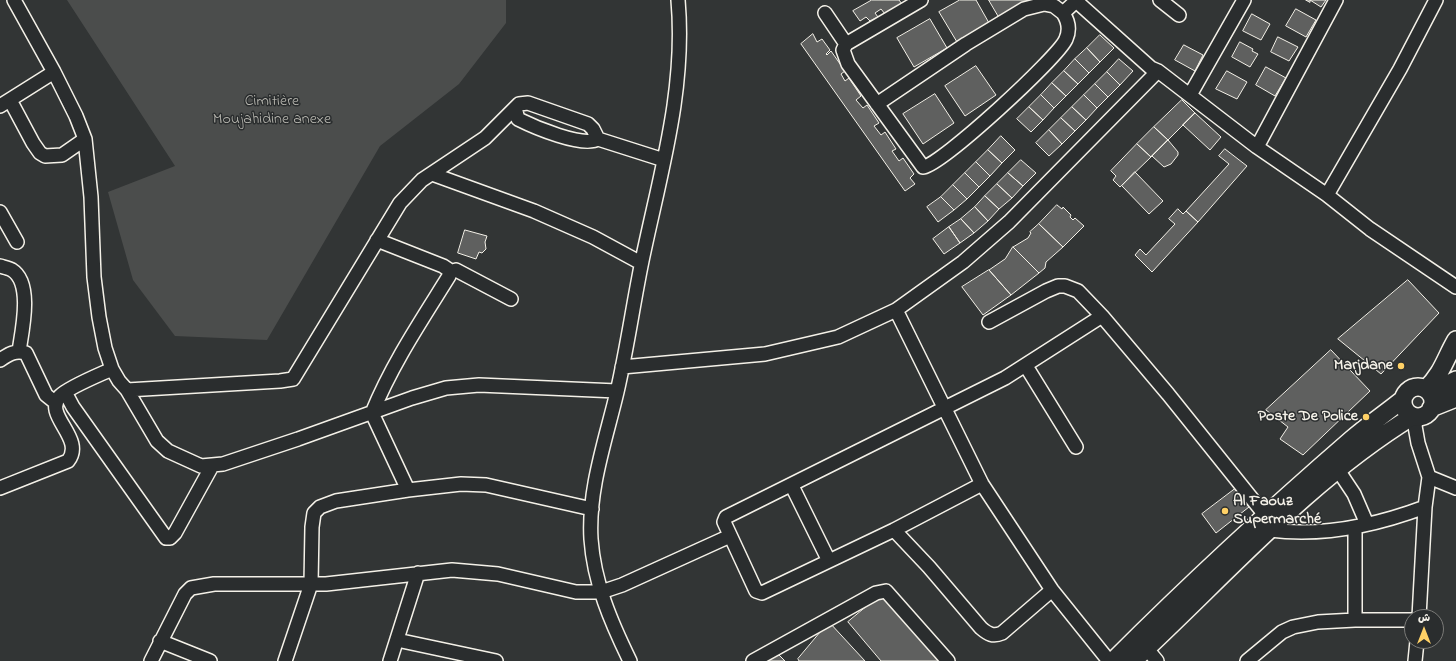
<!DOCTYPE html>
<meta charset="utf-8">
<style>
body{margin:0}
#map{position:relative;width:1456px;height:661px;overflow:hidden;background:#323535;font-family:"Indie Flower","Playpen Sans Arabic",sans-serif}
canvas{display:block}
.north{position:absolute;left:1404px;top:609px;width:40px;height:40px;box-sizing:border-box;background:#2a2d2e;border:1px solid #7b7b78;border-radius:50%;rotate:0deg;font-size:11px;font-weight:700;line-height:16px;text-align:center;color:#f4f1e8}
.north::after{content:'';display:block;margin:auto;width:14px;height:18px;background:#ffd166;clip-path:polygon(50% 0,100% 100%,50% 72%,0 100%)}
</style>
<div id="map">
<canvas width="1456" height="661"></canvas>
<div class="north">ش</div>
</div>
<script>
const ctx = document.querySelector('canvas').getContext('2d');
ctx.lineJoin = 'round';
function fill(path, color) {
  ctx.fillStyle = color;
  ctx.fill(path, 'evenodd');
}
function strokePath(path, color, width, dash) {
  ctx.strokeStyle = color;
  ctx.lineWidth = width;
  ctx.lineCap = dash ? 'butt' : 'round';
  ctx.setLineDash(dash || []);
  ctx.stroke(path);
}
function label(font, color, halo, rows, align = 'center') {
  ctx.font = font + ' "Indie Flower",sans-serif';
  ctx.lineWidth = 3;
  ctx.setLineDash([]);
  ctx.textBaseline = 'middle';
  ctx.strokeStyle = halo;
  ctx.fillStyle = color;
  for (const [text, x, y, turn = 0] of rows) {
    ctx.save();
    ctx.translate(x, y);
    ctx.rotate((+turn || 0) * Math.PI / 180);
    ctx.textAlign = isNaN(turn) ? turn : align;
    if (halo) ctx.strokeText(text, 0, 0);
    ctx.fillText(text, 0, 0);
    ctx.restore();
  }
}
fill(new Path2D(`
 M67,0H506V23L459,84L380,146L267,340L175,336L133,280L108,192L175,166Z`), '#4b4d4c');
const building = new Path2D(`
 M872,0H899L902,4L885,14L881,9L875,13L878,17L870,21L866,17L860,21L853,11Z
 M960,0H976L989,23L957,42L939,12Z
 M989,0H1028L999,17Z
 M1306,0H1326L1321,7L1310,0V2Z
 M1296,9L1316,20L1306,37L1286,26Z
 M1252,14L1270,24L1261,40L1243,31Z
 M930,19L947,48L914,67L897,38Z
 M813,34L817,42L822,39L830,50L826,54L827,55L831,51L845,71L841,74L845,81L849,78L861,96L856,100L863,108L867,105L879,123L874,126L881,135L885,132L896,149L892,151L899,161L903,158L914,174L910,178L915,184L905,191L801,44Z
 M1100,35L1114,48L1100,62L1087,48Z
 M1278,37L1298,47L1289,61L1271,52Z
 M1240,42L1253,49L1252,51L1258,54L1250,67L1232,57Z
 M1184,45L1203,55L1195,71L1175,60Z
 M1087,48L1100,62L1089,73L1075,59Z
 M1075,59L1089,73L1078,84L1064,71Z
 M1119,59L1133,71L1120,85L1107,72Z
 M976,66L996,95L965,116L945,86Z
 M1266,67L1286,78L1275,96L1256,85Z
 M1064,71L1078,84L1066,96L1052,83Z
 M1227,71L1247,82L1237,99L1216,89Z
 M1107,72L1120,85L1108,97L1095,84Z
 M1052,83L1066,96L1054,108L1041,95Z
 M1095,84L1108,97L1097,108L1084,95Z
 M935,94L954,123L923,144L903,114Z
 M1041,95L1054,108L1043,120L1029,107Z
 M1084,95L1097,108L1086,120L1072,107Z
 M1182,100L1195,113L1168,140L1154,127Z
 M1029,107L1043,120L1031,132L1017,119Z
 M1072,107L1086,120L1075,131L1061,118Z
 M1195,113L1221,137L1210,150L1183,125Z
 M1061,118L1075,131L1062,144L1049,130Z
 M1154,127L1168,140L1151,157L1137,144Z
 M1049,130L1062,144L1049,156L1036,143Z
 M1001,136L1015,150L1002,163L988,150Z
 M1168,140L1178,152V155L1171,164L1164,167L1152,156Z
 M1137,144L1151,157L1120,187L1113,180L1116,176L1111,171Z
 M1225,149L1247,166L1198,222L1186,211L1229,164L1219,156Z
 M988,150L1002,163L990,176L976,162Z
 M1021,160L1036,173L1023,186L1008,173Z
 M976,162L990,176L979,187L965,173Z
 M1135,172L1163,201L1149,214L1122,186Z
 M965,173L979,187L967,199L953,185Z
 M1008,173L1023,186L1012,198L997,184Z
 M997,184L1012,198L999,209L985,196Z
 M953,185L967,199L954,210L941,197Z
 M985,196L999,209L988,221L975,207Z
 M941,197L954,210L938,222L927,207Z
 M1057,205L1062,209L1063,207L1071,215L1070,217L1073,220L1075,218L1084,226L1063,247L1039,224Z
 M975,207L988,221L974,233L961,219Z
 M1178,209L1183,214L1186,211L1198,222L1152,272L1135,255L1140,249L1146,255L1175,224L1169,219Z
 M961,219L974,233L960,243L949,227Z
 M1039,224L1063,247L1046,262L1045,268L1039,273L1013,247L1028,238L1031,233L1030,232Z
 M949,227L960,243L944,254L933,239Z
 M465,230L487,236L485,242L486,249L482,253L479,252L476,259L458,253Z
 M1013,247L1039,273L1011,295L989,270L1005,259Z
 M989,270L1011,295L983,315L962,287Z
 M1408,280L1439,313L1381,374L1338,339Z
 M1331,350L1370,391L1303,455L1280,439L1288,427L1266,410Z
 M1235,489L1249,507L1216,533L1202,514Z
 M882,594L942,661H881L848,622Z
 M829,622L865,661H799L798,659Z
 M775,651L785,661H763Z`);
fill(building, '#5f605f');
strokePath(building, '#f4f1e8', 1);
const minor = new Path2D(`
 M14,0L54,72L76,116L85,139L91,197L94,277L99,317L105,348L112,369L119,381L127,390L157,441L168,451L201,466L223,464L298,439L412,398L446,388L479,385L617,391
 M921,0L846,44L843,50L848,64L923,167C939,167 1059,57 1066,39C1070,30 1069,22 1063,13L1076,1
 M1075,0L1151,68L1158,71L1257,147L1327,195L1370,229L1456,287
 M1160,0L1179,15
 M825,13L846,44
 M1190,95L1244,0
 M10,100L33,143L40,153L45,156L62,155L85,139
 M877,104L966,44L1024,9L1044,4L1054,6L1063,13
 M0,106L54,72
 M515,108L518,119C534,127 583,148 598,139
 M1257,147L1336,0
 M432,174L534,211L593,237L641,263
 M1327,195L1400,69L1436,0
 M0,212L17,242
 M377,240L443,266L449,270V276C421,321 392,364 372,413L408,490
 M0,266C3,267 9,268 12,270C33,283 22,331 19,351
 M449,273L456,270L511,299
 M896,310L982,484L1052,590L1109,661
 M989,322L1046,291L1058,286H1065L1078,291L1102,316L1168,394L1265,515
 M0,360C9,354 15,350 26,353L46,395L56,403
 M1026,366L1076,447
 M622,367L765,354L838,337L896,310L963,262L1009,222L1158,71
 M127,390L280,381L293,379L400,203L422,180L485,138L519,104L528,103L588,124L593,129L598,139L664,160
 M65,392L73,407L166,538H170L175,533L212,466
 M1417,417L1415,426L1418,443L1429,477L1425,507L1419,617
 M1338,470L1354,494L1367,524
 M1429,477L1456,488
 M982,484L894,530L762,593L756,591L724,522L726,517L1005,378L1102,316
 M792,486L829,561
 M0,488L68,461C86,438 42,415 60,396C69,387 99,375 112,369
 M894,530L929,567L981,628C988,634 993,637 1002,633L1052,590
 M1270,530C1322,537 1377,525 1425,507
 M1355,620V527
 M397,640L496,661
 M160,641L210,661
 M1147,649L1157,661
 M151,661L185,594L191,588L214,584H326L452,570L498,574L576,592H601L622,585L730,536
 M285,661L311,584L312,527L314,513L320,507L336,501L408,490L461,484L486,485L592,509
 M390,661L418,573
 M630,661C611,622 594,583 591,539C588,489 606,439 617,392C627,349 633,305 642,261C660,174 686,90 678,0
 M753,661L876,593L886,591L948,661
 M1247,661L1282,632L1293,627L1318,622L1355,620H1412
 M1415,661L1417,641`);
const major = new Path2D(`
 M1403 402a15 15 0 1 1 30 0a15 15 0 1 1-30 0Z
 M1426,389C1443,372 1445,359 1456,340
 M1430,393L1456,380
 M1431,408L1456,398
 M1113,661C1190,584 1270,510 1352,439C1368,425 1386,413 1402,400
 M1133,661C1224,577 1307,481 1413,416`);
strokePath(minor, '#f4f1e8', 16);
strokePath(major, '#f4f1e8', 20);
strokePath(minor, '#2a2d2e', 13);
strokePath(major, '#2a2d2e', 17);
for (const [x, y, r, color] of [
 [1401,366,4,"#ffd166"],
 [1366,417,4,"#ffd166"],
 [1225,511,4,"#ffd166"]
]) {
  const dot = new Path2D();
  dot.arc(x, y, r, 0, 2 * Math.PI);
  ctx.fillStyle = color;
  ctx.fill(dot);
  strokePath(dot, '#2a2d2e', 1.5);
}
label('16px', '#b9b8b1', '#2a2d2e', [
 ["Cimitière",272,102],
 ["Moujahidine anexe",272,120]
]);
label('bold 16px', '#f4f1e8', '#2a2d2e', [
 ["Marjdane",1393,366],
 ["Poste De Police",1358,417],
 ["Al Faouz",1233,502,"left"],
 ["Supermarché",1233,520,"left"]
], 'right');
</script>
